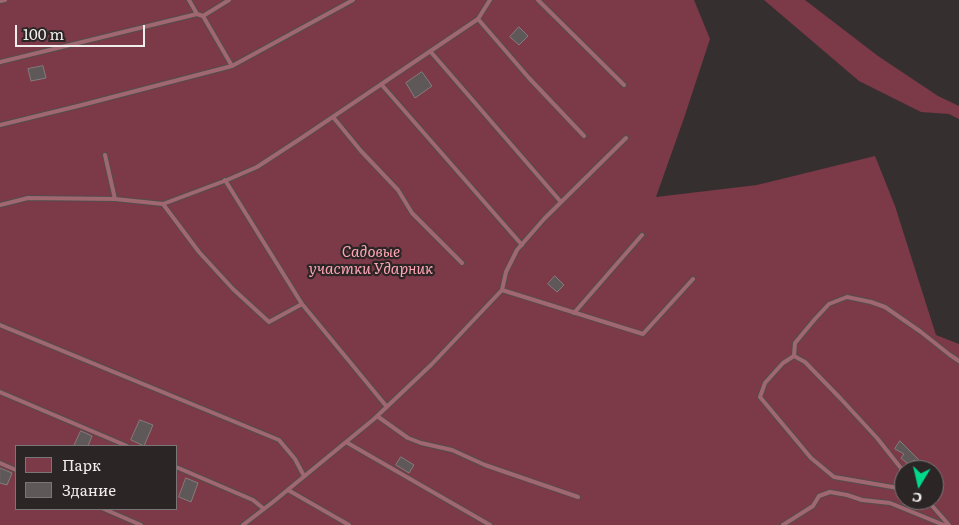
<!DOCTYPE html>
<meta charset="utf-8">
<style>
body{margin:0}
#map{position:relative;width:959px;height:525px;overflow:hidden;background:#352f2f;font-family:Literata,serif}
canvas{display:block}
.legend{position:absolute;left:15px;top:445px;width:162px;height:65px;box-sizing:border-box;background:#2b2526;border:1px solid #7a7576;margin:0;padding:6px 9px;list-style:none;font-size:15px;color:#f1eded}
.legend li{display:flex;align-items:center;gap:10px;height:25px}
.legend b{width:25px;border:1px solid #7a7576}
.north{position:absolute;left:894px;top:460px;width:50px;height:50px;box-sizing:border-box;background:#2b2526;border:1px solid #7a7576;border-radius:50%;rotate:189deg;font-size:14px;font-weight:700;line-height:20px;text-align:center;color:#f1eded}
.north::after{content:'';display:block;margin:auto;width:18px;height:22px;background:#00d98c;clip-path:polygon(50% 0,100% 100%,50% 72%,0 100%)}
.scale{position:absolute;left:15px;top:25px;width:130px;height:22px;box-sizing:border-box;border:2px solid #f1eded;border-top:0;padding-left:6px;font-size:15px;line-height:18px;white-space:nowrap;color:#f1eded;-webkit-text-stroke:4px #2b2526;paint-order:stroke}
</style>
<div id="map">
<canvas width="959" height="525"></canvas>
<ul class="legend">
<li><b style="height:14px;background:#7c3947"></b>Парк</li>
<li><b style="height:14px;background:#5f5859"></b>Здание</li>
</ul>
<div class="north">С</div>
<div class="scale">100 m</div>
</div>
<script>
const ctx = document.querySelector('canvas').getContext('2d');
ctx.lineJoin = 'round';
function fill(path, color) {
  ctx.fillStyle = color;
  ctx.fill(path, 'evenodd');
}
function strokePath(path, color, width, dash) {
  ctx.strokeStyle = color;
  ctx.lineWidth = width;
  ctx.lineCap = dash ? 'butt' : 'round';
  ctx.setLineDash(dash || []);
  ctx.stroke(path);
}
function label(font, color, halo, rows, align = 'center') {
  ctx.font = font + ' Literata,serif';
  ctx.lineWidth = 4.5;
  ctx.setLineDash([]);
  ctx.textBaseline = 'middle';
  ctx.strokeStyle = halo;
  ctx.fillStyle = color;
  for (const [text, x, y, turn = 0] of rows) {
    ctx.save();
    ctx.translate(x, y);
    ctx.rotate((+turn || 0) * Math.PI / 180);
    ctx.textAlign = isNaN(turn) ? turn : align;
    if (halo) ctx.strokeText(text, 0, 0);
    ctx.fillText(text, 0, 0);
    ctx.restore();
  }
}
fill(new Path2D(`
 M0,0H694L710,39L684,118L656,197L757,185L875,156L895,206L936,335L959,344V525H0ZM16,446H176V509H16ZM904,470H934V500H904Z
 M764,0H805L878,56L938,96L959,106V119L949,114L921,112L859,81Z`), '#7c3947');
const building = new Path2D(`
 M519,27L528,36L519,45L510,37Z
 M43,66L46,78L31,81L28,69Z
 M422,72L432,86L415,98L406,83Z
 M555,276L564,285L557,292L548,284Z
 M140,420L153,425L144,446L131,440Z
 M81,431L92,436L88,446H74Z
 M900,441L920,461L918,463L914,460L909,465L901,458L904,454L895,449Z
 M401,457L414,465L409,473L396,465Z
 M0,468L12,473L7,485L0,483Z
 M186,478L198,483L191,502L179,497Z`);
fill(building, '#5f5859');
strokePath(building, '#837c7d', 1);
const service = new Path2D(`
 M189,0L197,14L203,16L232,66
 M538,0L624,85
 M0,1L5,0
 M203,16L229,0
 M478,19L529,78L584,136
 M430,51L561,202
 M0,62L197,14
 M381,84L522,245
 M333,117L361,151L398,190L412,213L462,263
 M0,125L78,106L232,66L353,0
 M105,155L115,199
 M225,180L302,304L387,407
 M163,204L199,252L233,289L269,322L302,304
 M0,205L28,198L115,199L163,204L227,180L257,167L303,137L478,19L490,0
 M502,290L506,272L517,250L544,219L626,138
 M574,313L642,235
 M0,325L279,440L295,459L304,476
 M794,356L805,362L841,399L877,438L904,472
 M0,392L127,446
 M377,416L408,438L421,443L452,450L485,465L578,497
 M346,442L490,525
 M0,463L16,470
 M176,467L253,500L264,509
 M904,489L834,477L811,458L760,397L765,383L783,363L794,356L795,343L815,319L829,304L847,297L871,302L885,307L921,332L950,355L959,361
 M288,490L349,525
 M927,500L949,525
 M104,509L141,525
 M243,525L273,502L374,419L432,364L502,290L643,334L693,279
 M783,525L813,506L819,496L830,492L847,495L862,500L890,503L944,525`);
strokePath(service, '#534d4d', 6);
strokePath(service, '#a06770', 4);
label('italic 15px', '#fea5b4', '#2b2526', [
 ["Садовые",371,253],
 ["участки Ударник",371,270]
]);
</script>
